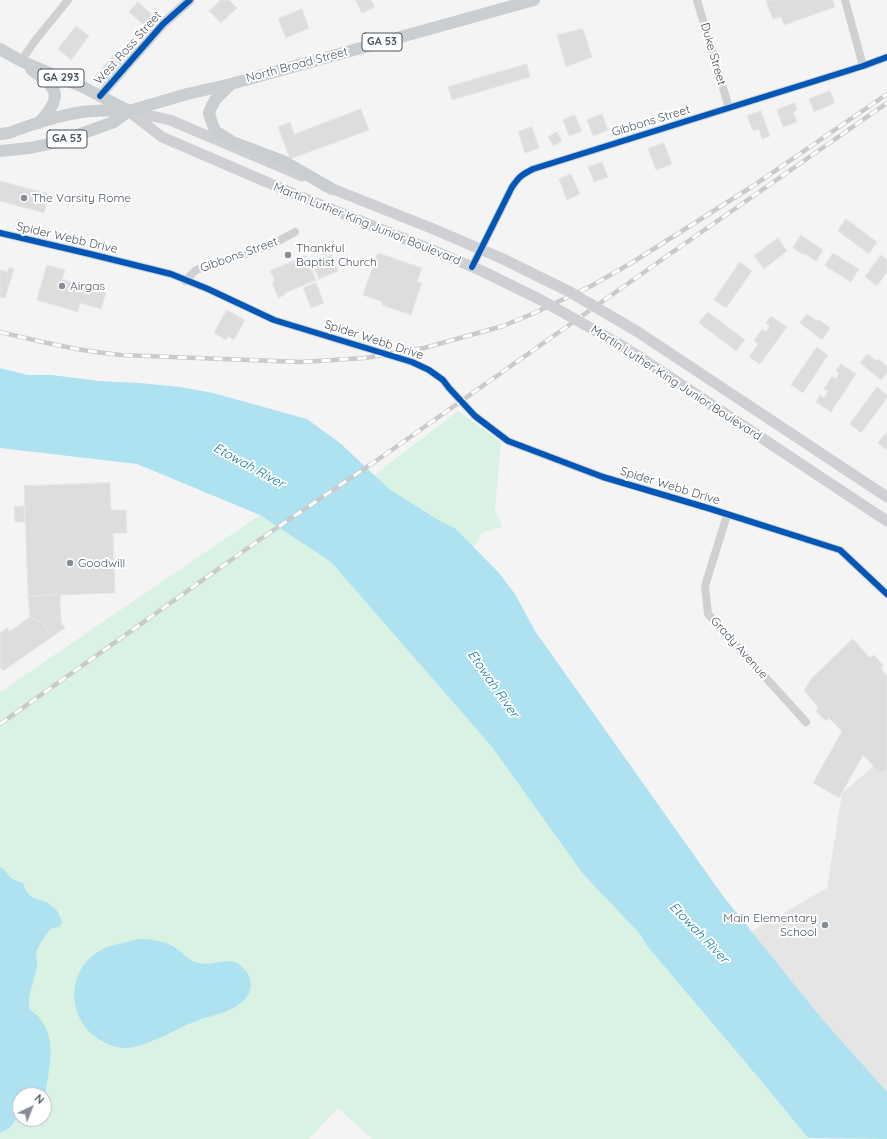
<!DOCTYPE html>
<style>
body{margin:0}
#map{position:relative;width:887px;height:1139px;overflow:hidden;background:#f4f4f4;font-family:Quicksand,sans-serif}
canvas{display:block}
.north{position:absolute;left:12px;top:1087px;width:40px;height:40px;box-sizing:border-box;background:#fff;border:1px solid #b7bbc0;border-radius:50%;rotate:43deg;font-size:11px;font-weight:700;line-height:16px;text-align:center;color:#4a5661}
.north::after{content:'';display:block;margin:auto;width:14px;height:18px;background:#868d94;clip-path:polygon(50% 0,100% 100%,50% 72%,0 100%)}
</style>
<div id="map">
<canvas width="887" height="1139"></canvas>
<div class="north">N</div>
</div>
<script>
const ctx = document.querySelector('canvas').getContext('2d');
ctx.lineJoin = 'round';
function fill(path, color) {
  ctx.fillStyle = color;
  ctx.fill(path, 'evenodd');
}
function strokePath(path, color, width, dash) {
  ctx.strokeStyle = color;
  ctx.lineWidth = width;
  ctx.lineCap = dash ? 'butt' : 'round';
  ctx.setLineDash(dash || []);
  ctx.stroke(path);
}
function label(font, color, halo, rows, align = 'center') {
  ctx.font = font + ' Quicksand,sans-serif';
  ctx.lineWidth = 4;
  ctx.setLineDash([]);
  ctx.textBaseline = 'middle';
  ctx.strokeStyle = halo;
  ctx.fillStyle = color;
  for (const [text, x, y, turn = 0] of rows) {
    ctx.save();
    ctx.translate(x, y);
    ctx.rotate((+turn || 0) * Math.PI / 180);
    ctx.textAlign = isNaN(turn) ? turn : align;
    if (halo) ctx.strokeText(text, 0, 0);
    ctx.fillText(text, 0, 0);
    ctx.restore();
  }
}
fill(new Path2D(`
 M887,755V1139L700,961L827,888L842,793Z`), '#e6e5e6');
fill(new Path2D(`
 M458,411L501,442L495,509L502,527L482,533L471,551L372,477Z
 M260,515L331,562L492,747L583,874L640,934L647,946L809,1139H372L338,1108L309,1139H0V692ZM20,1095H44V1119H20Z`), '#d9f2e3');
fill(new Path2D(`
 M0,368L28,375H52L99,381L140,383L180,387L213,393L307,419L340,443L389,489L435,518L456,529L499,573L515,594L535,631L723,896L822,1019L887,1092V1139L808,1138C755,1073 701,1010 647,946L640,934L583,874L492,747L331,562L260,515L137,464L0,448Z
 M0,867C5,869 6,873 10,877C13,880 18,881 23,883C25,888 26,893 31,896C35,899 39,900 43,901C53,905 59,911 62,922L59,927L51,928C47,934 41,941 38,948C34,956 38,959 37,966C35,979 28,992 29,1005C29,1011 34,1013 38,1016C40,1019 43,1023 45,1026C55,1047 49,1069 46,1090L44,1095H20V1116C16,1118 15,1122 11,1126C8,1129 4,1131 0,1133Z
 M138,939C153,939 169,941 181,952C186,956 189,960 195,962C210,968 223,957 237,963C242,966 246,970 249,976C259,1001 226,1013 208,1017C202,1018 197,1021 191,1023C173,1031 145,1047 126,1048C119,1048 112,1046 106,1043C72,1028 63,983 91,957C104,945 121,944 138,939Z`), '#aee2f0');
const building = new Path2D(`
 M221,0H229L237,8L221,23L209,11Z
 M356,0H371L375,7L362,13Z
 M766,0H833L835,7L784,25L781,17L773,19Z
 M138,2L155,17L146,27L129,12Z
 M302,9L309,28L286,38L278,19Z
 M76,26L89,36L71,60L58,49Z
 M583,29L592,57L566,67L557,35Z
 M113,56L122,63L103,85L94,78Z
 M527,64L530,77L452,100L448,87Z
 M830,91L835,103L814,112L809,99Z
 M795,103L797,110L793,112L797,122L783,127L777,110Z
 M361,109L369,130L290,159L278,127L290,122L294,134Z
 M761,111L770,136L762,139L759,129L753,131L747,116Z
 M602,114L608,130L593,136L587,120Z
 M575,115L582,131L569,136L563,120Z
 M532,127L539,148L525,153L518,132Z
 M557,132L562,141L553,146L548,137Z
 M664,143L672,164L656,170L648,149Z
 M602,162L608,177L594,182L588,167Z
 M571,174L580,194L567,200L559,179Z
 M0,181L49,194L44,213L0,201Z
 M846,219L877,242L869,254L838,231Z
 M801,235L823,250L816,261L805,254L804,255L793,248Z
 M778,238L787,251L764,269L754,256Z
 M378,253L422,268L417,282L422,283L411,315L382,305L383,302L363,295Z
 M833,253L859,269L851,282L825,266Z
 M332,255L338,271L319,279L312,263Z
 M881,255L887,260V272L877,286L865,277Z
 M306,256L316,280L285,293L286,294L278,298L272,282L275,281L270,271Z
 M740,262L752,271L726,308L714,300Z
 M47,265L65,270L62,279L106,293L101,309L80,303L78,312L37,300Z
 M9,268L14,269L5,298L0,297V270L7,272Z
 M316,283L324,303L311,308L303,288Z
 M227,310L245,320L234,340L228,336L226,340L214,333Z
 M708,312L745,340L736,351L699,323Z
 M807,314L817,321L818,319L830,328L822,340L800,323Z
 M771,316L787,327L760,364L749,357L758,344L754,341L762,329L766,332L770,326L766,323Z
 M817,347L828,355L803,393L791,385Z
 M868,354L877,361L878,359L887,366V373L881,380L860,363Z
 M841,364L856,374L831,412L816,402L820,395L824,398L828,391L824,389L832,376L836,379L839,373L836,371Z
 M877,387L887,395V398L861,433L850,424Z
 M887,432V450L878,443Z
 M110,483L111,510H126L127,533H113L115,593L28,596L24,486Z
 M24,506L25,522H15L14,507Z
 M60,595L61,622L65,628L52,637L42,623L30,617L28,596Z
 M30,617L42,623L52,637L3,671L0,667V633L7,628L10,631Z
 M853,639L870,658L874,655L883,665L881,669L887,676V769L880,773L863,755L839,798L813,783L842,731L829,718L826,721L816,711L818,707L804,691L811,679Z`);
fill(building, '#ddddde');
strokePath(building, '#e5e6e7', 1);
strokePath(new Path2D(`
 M697,0L729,108
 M845,0L863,66
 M21,61L34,42L68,0
 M0,233L90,254L171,274L208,289L274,320L412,362L429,370L443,380L449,388L475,416L508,441L603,477L711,509L840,550L887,594
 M472,267L512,187C519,177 521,175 533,169L863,66L887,57
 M185,281L196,270L246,254L273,244L295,232
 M727,515L705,586L708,614L806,722`), '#ced0d2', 8);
strokePath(new Path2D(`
 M100,96L163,24L190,0`), '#ced0d2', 10);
strokePath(new Path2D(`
 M129,111L170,120L302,176
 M131,113L162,137L299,196L430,249L482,271
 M323,185L431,228L503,259
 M638,332L887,497
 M619,344L641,358L887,521`), '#ced0d4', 11);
strokePath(new Path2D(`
 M0,49L21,61L83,87L129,111
 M31,69C37,75 46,79 51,86C62,99 47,113 39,123
 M231,84L215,100L211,108L209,113L211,120L215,131L233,142L283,161L332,189
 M0,134L8,133C35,124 63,113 92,111C103,110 113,111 124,111
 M0,151L30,148L58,142L114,122L129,111L187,94L231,84L534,0`), '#caced1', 12);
const rail = new Path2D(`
 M0,332C41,342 79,351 121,355L301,362L365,358L424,348L503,326L532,314L591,286L633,262L753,186L887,94
 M0,724L262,538L386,454L667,256L887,103`);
strokePath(rail, '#c9cacc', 4.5);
strokePath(rail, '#fff', 3, [9]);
strokePath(new Path2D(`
 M503,259L570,292L638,332
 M482,271L541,300L619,344`), '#ced0d4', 11);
strokePath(new Path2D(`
 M100,96L163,24L190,0
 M0,233L90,254L171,274L208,289L274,320L412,362L429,370L443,380L449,388L475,416L508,441L603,477L711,509L840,550L887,594
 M472,267L512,187C519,177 521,175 533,169L863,66L887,57`), '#0057b8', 6);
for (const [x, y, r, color] of [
 [24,198,4,"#868d94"],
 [288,255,4,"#868d94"],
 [62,286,4,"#868d94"],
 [70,563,4,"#868d94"],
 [825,925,4,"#868d94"]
]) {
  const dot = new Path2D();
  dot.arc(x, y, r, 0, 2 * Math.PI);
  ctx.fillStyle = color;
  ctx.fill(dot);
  strokePath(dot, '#fff', 1.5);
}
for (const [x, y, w] of [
 [382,42,40],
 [61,78,46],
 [67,139,40]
]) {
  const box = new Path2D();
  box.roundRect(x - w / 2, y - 9, w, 18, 3);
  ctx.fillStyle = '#fff';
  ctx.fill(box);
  strokePath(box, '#4a5661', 1);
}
label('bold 11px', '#4a5661', null, [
 ["GA 53",382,42],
 ["GA 293",61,78],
 ["GA 53",67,139]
]);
label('12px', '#4a5661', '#fff', [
 ["West Ross Street",128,48,-48],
 ["Duke Street",713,54,74],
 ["North Broad Street",297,65,-15],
 ["Gibbons Street",651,121,-17],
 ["Martin Luther King Junior Boulevard",367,224,22],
 ["Spider Webb Drive",67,238,13],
 ["Gibbons Street",239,255,-20],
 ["Spider Webb Drive",374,340,18],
 ["Martin Luther King Junior Boulevard",676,383,33],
 ["Spider Webb Drive",670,486,17],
 ["Grady Avenue",739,648,48]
]);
label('12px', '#4a5661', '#fff', [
 ["The Varsity Rome",32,198],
 ["Thankful",296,248],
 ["Baptist Church",296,262],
 ["Airgas",70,286],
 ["Goodwill",78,563],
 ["Main Elementary",817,918,"right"],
 ["School",817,932,"right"]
], 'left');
label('italic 13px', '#0c7c9b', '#fff', [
 ["Etowah River",249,466,29],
 ["Etowah River",493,684,55],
 ["Etowah River",699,933,46]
]);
</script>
